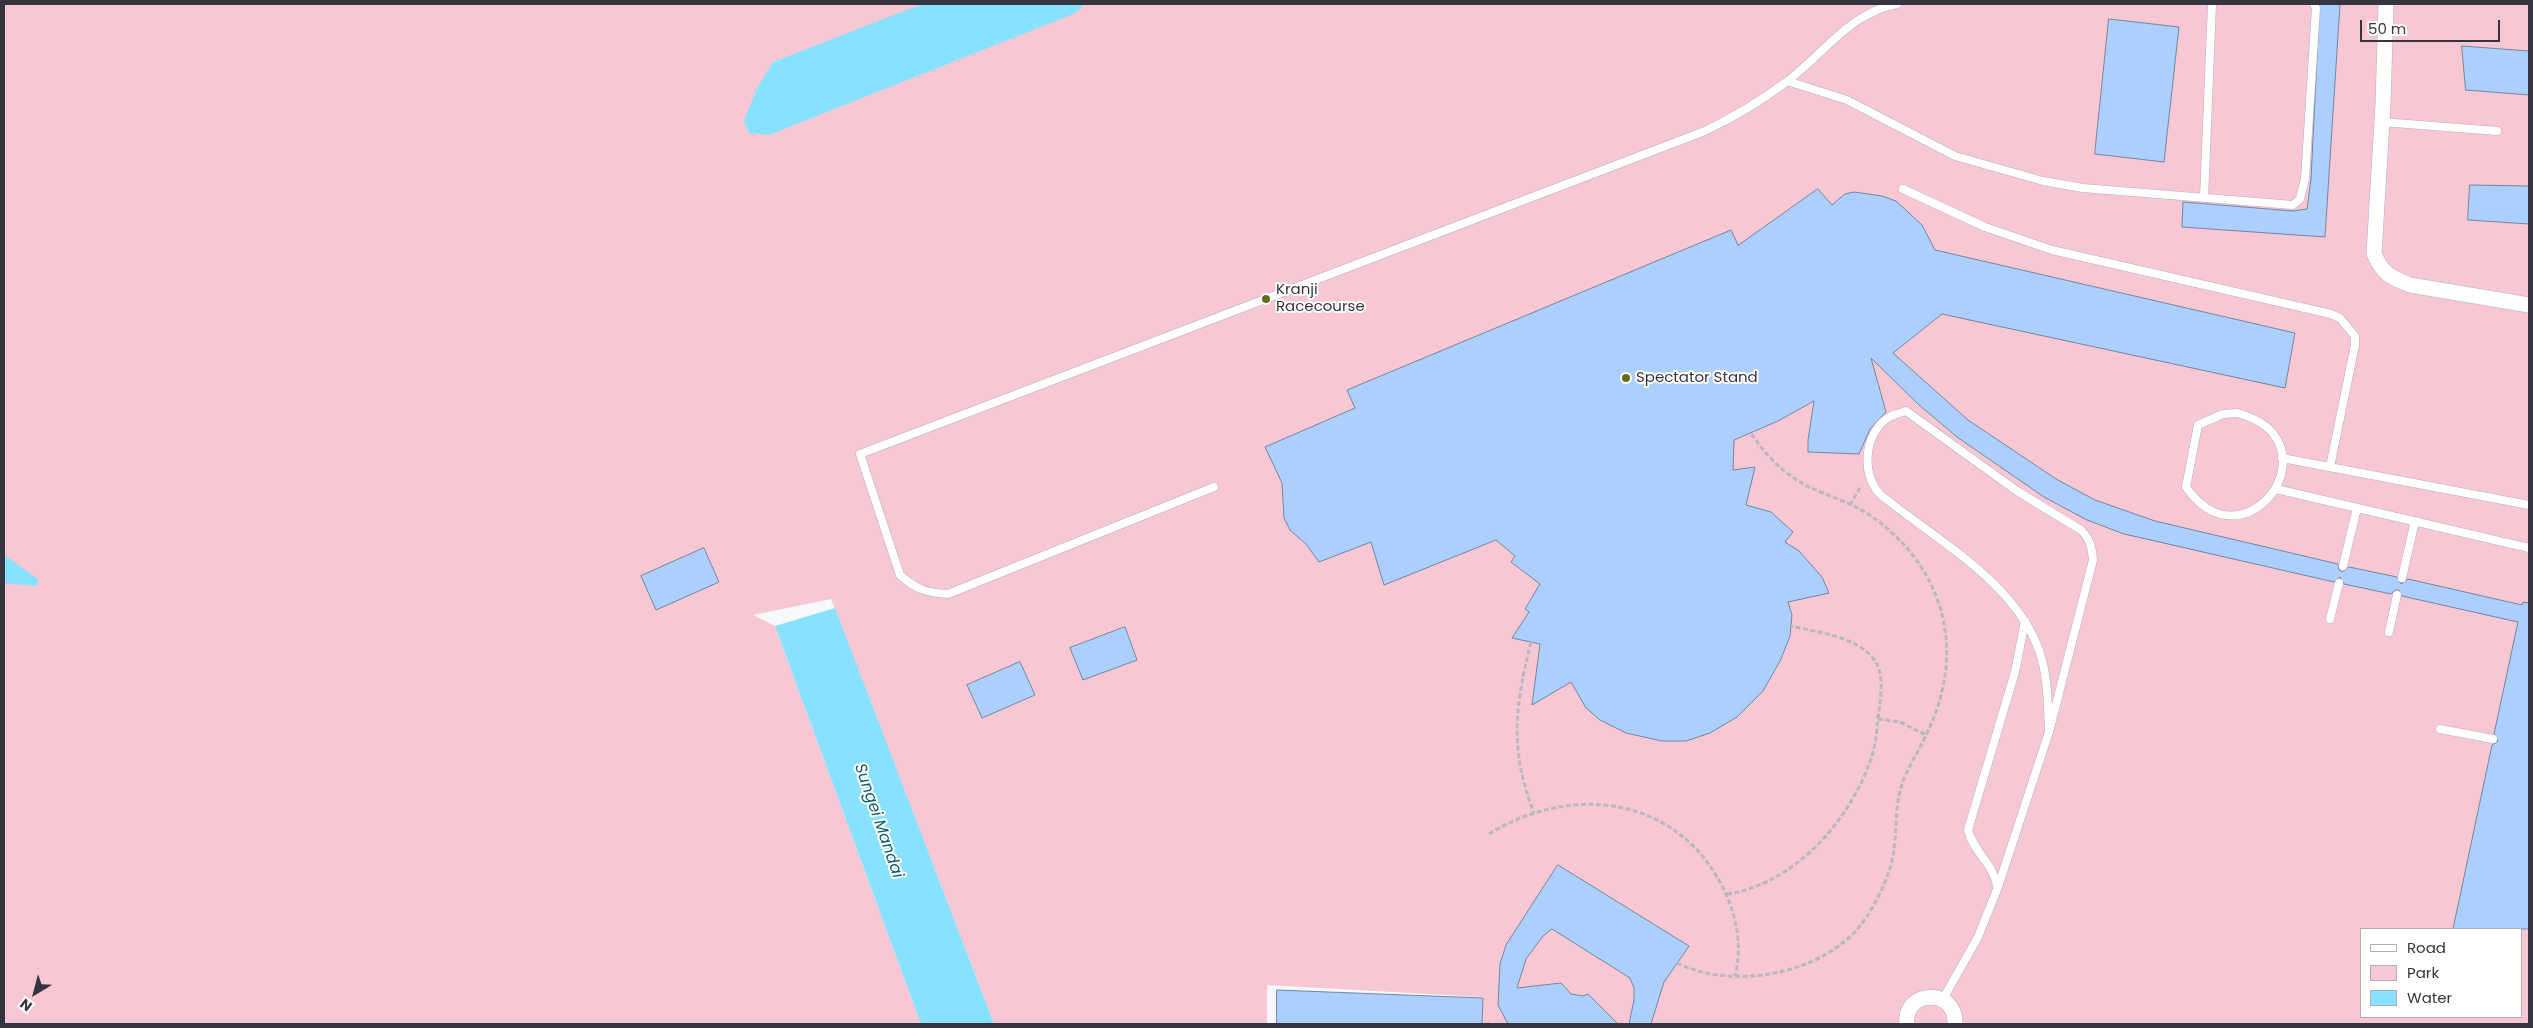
<!DOCTYPE html>
<style>
body{margin:0}
#map{position:relative;width:2533px;height:1028px;overflow:hidden;background:#f7f7fe;font-family:Poppins,sans-serif}
canvas{display:block}
.frame{position:absolute;inset:0;border:5px solid #353441;pointer-events:none}
.legend{position:absolute;left:2360px;top:928px;width:162px;height:90px;box-sizing:border-box;background:#fff;border:1px solid #aeaeb3;margin:0;padding:6px 9px;list-style:none;font-size:15px;color:#353441}
.legend li{display:flex;align-items:center;gap:10px;height:25px}
.legend b{width:25px;border:1px solid #aeaeb3}
.north{position:absolute;left:10px;top:968px;width:50px;height:50px;-webkit-text-stroke:4px #fff;paint-order:stroke;rotate:217deg;font-size:14px;font-weight:700;line-height:20px;text-align:center;color:#353441}
.north::after{content:'';display:block;margin:auto;width:18px;height:22px;background:#353441;clip-path:polygon(50% 0,100% 100%,50% 72%,0 100%)}
.scale{position:absolute;left:2360px;top:20px;width:140px;height:22px;box-sizing:border-box;border:2px solid #353441;border-top:0;padding-left:6px;font-size:15px;line-height:18px;white-space:nowrap;color:#353441;-webkit-text-stroke:4px #fff;paint-order:stroke}
</style>
<div id="map">
<canvas width="2533" height="1028"></canvas>
<div class="frame"></div>
<ul class="legend">
<li><b style="height:6px;background:#fff"></b>Road</li>
<li><b style="height:14px;background:#f7c7d3"></b>Park</li>
<li><b style="height:14px;background:#88e2ff"></b>Water</li>
</ul>
<div class="north">N</div>
<div class="scale">50 m</div>
</div>
<script>
const ctx = document.querySelector('canvas').getContext('2d');
ctx.lineJoin = 'round';
function fill(path, color) {
  ctx.fillStyle = color;
  ctx.fill(path, 'evenodd');
}
function strokePath(path, color, width, dash) {
  ctx.strokeStyle = color;
  ctx.lineWidth = width;
  ctx.lineCap = dash ? 'butt' : 'round';
  ctx.setLineDash(dash || []);
  ctx.stroke(path);
}
function label(font, color, halo, rows, align = 'center') {
  ctx.font = font + ' Poppins,sans-serif';
  ctx.lineWidth = 4;
  ctx.setLineDash([]);
  ctx.textBaseline = 'middle';
  ctx.strokeStyle = halo;
  ctx.fillStyle = color;
  for (const [text, x, y, turn = 0] of rows) {
    ctx.save();
    ctx.translate(x, y);
    ctx.rotate((+turn || 0) * Math.PI / 180);
    ctx.textAlign = isNaN(turn) ? turn : align;
    if (halo) ctx.strokeText(text, 0, 0);
    ctx.fillText(text, 0, 0);
    ctx.restore();
  }
}
fill(new Path2D(`
 M4,4H2529V1024H1482L1483,997L1267,985V1024H994L831,599L753,615L775,626L921,1024H4ZM2362,929H2522V1017H2362Z`), '#f7c7d3');
fill(new Path2D(`
 M922,4H1085L1076,13L769,135L749,133L744,121L757,88L773,62Z
 M4,555L38,579L37,586L4,583Z
 M835,608L994,1024H921L775,626Z`), '#88e2ff');
const building = new Path2D(`
 M2320,4H2340L2325,237L2182,227L2183,202L2293,211L2307,209L2311,179Z
 M2109,19L2179,27L2164,162L2095,154Z
 M2462,46L2529,51V95L2466,90Z
 M2470,185L2529,186V224L2468,220Z
 M1818,189L1832,205L1845,194L1854,192L1882,196L1896,201L1922,225L1935,250L2295,333L2285,388L1942,314L1893,353L1968,420L2056,479L2095,500L2155,521L2338,564L2339,570L2342,572L2349,567L2397,577L2401,584L2408,579L2522,605L2523,602L2529,603V929H2453L2492,745L2498,741L2494,734L2518,622L2402,596L2399,590H2395L2391,594L2344,584L2340,577L2334,582L2155,541L2124,534L2087,520L2044,497L1957,437L1918,404L1871,358L1886,412L1870,429L1859,454L1808,452V440L1814,401L1778,421L1734,440L1733,470L1755,467L1746,505L1771,512L1793,532L1785,542L1799,551L1822,577L1829,593L1788,602L1792,615L1790,636L1781,659L1763,691L1737,717L1710,733L1686,741H1662L1626,733L1600,720L1586,708L1571,682L1532,705L1540,644L1512,638L1529,612L1525,609L1540,584L1511,562L1515,556L1496,540L1384,585L1371,542L1319,562L1306,544L1290,530L1284,518L1282,483L1265,447L1355,408L1347,390L1731,230L1738,245Z
 M704,548L719,582L656,610L641,576Z
 M1125,627L1137,660L1083,680L1070,648Z
 M1020,662L1035,695L982,718L967,685Z
 M1558,865L1689,946L1664,982L1651,1024H1629L1634,1000V988L1630,978L1552,929L1543,936L1526,959L1517,988L1561,983L1571,994L1583,996L1588,994L1618,1024H1508L1498,1005L1500,964L1506,945Z
 M1277,990L1483,998L1482,1024H1277Z`);
fill(building, '#accffe');
strokePath(building, '#7287a2', 1);
const service = new Path2D(`
 M1787,81L1847,100L1955,156L2043,181L2083,188L2293,205L2300,199L2305,179L2316,8L2314,4
 M2382,122L2497,131
 M1903,189L1985,227L2052,250L2331,314L2340,318L2355,336V345L2330,467
 M2204,198L2212,4
 M2237,413C2340,440 2246,573 2186,487L2198,425L2223,414Z
 M2282,458L2529,505
 M1214,487L948,594C927,593 915,589 900,575L860,454L1705,131C1734,117 1761,101 1786,82C1824,54 1849,13 1897,4
 M2276,489L2529,548
 M2343,566L2357,508
 M2402,578L2415,521
 M2330,619L2339,583
 M2389,632L2397,595
 M2440,729L2493,739
 M1997,885C1993,864 1973,851 1968,830L2015,672L2025,621
 M1943,999L1978,937L1998,887L2049,732L2093,560C2092,548 2090,539 2081,530L2017,491L1906,411C1901,413 1895,414 1891,416C1863,431 1860,477 1882,496C1938,541 2023,587 2042,660C2048,683 2048,708 2049,732`);
const minor = new Path2D(`
 M2386,4L2383,104L2374,254C2383,274 2390,277 2410,285L2529,305
 M1907,1024C1903,989 1957,988 1955,1024`);
strokePath(service, '#b2aecf', 9);
strokePath(minor, '#b2aecf', 16);
strokePath(new Path2D(`
 M1850,505L1861,486
 M1531,642C1515,707 1509,748 1534,813
 M1878,719L1900,722L1926,735
 M1489,834C1570,784 1674,795 1721,884C1736,912 1743,945 1735,976
 M1727,894C1795,884 1851,820 1872,756C1876,742 1877,726 1879,711C1881,693 1885,672 1872,657C1854,636 1816,632 1791,626
 M1677,963C1731,989 1811,976 1854,933C1868,918 1881,894 1888,874C1899,846 1893,815 1901,787C1907,768 1919,751 1927,733C1947,692 1953,647 1939,604C1927,567 1900,535 1868,514C1850,502 1828,496 1809,487C1785,475 1765,455 1751,433
 M1488,1024V1022`), '#b9b8c1', 3, [5, 2.5]);
strokePath(service, '#fff', 8);
strokePath(minor, '#fff', 15);
for (const [x, y, r, color] of [
 [1266,299,5,"#646e16"],
 [1626,378,5,"#646e16"]
]) {
  const dot = new Path2D();
  dot.arc(x, y, r, 0, 2 * Math.PI);
  ctx.fillStyle = color;
  ctx.fill(dot);
  strokePath(dot, '#fff', 2);
}
label('15px', '#353441', '#fff', [
 ["Kranji",1276,290],
 ["Racecourse",1276,307],
 ["Spectator Stand",1636,378]
], 'left');
label('italic 16px', '#0e5a6e', '#fff', [
 ["Sungei Mandai",878,821,71]
]);
</script>
